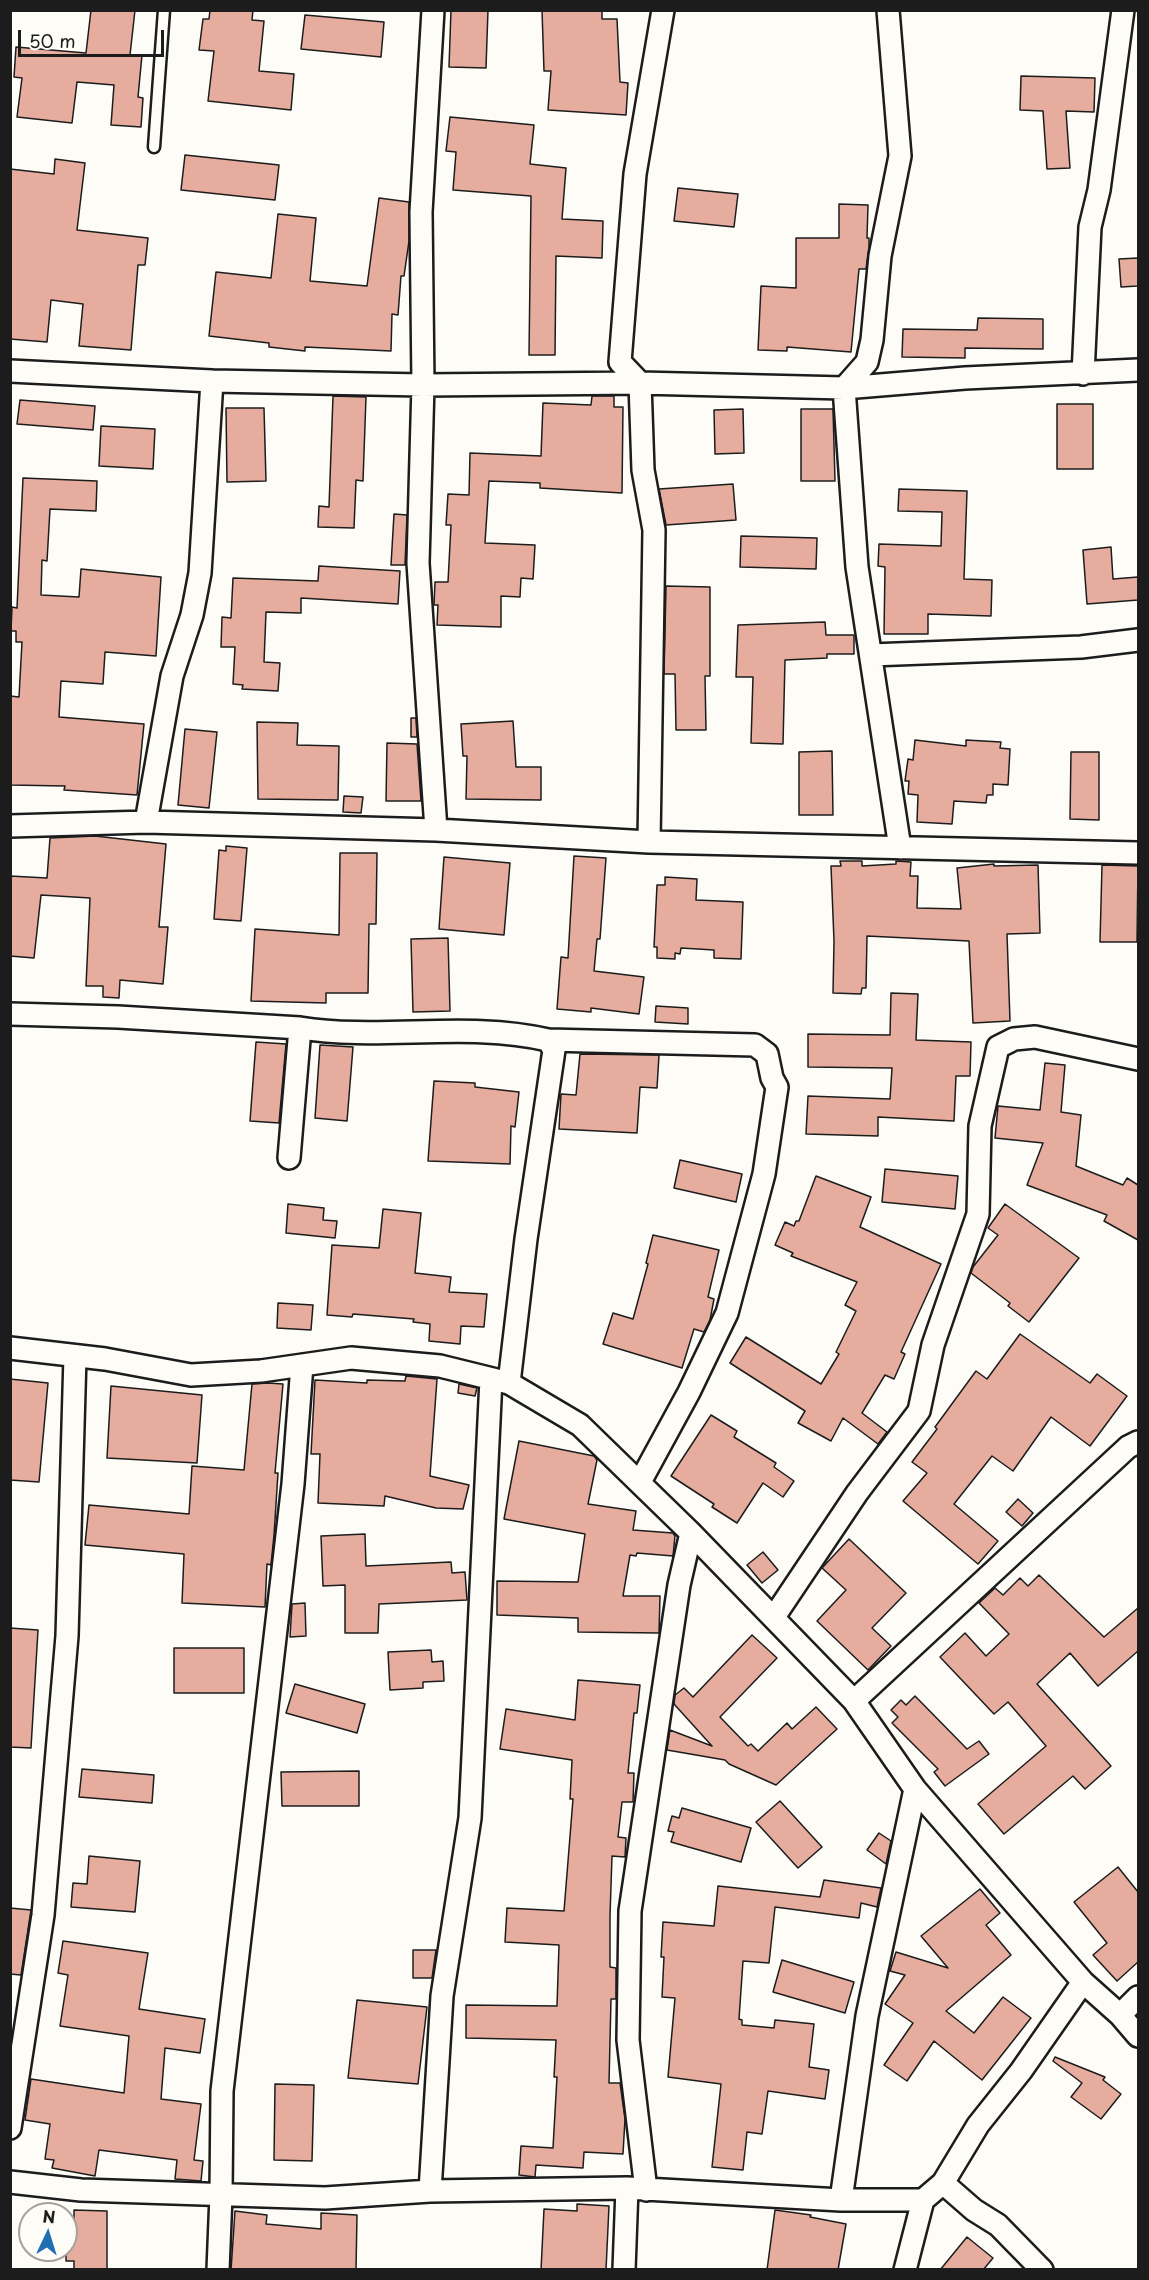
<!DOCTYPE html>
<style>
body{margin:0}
#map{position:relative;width:1149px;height:2280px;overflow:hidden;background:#fdfcf7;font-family:"Playpen Sans",sans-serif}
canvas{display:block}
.frame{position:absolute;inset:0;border:12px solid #1c1c1c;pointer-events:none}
.north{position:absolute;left:18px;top:2202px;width:60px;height:60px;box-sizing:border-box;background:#fdfcf7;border:2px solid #a3a29f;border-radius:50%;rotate:4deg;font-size:16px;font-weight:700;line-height:24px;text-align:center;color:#1c1c1c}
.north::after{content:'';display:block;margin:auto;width:21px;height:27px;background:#1f6fb2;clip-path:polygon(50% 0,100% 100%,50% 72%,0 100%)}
.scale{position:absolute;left:18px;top:30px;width:146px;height:27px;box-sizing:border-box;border:3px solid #1c1c1c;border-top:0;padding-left:8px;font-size:18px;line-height:21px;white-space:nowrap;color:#1c1c1c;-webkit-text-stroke:4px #fdfcf7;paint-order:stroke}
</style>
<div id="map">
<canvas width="1149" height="2280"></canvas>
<div class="frame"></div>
<div class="north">N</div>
<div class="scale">50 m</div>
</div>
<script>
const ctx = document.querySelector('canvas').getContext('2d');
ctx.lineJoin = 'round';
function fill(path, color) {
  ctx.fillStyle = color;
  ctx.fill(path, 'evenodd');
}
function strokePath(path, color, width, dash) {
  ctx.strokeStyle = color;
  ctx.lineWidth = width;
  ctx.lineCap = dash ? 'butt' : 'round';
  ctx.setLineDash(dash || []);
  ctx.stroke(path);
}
const building = new Path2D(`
 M91,10H135L130,55H142L138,97L143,98L141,127L111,125L114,85L77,82L72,123L17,117L22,78L14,77L16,47L86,53Z
 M210,10H253L252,20L264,21L259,71L294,74L291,110L208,101L214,51L199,50L203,19H209Z
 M451,10H488L486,68L449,67Z
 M542,10H602V19H617L620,82L628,83L626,115L548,110L551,71H544Z
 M305,15L384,22L381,57L301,49Z
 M1021,76L1095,78L1094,112L1066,111L1070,168L1047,169L1043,111L1020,110Z
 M450,117L534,125L530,164L566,168L562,219L603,221L602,258L556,256L555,355H529L531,196L453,190L456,152L446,151Z
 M185,155L279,165L275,200L181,190Z
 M55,159L85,163L77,230L148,238L145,265H138L131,350L79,346L83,304L51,300L47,342L10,339V169L54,174Z
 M678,188L738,194L734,227L674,221Z
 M379,198L409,202V241L404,276H401L398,315L392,314L391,351L305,347V351L269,347V343L209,336L216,272L271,278L278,214L316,218L310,281L367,286Z
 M839,204L868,205L867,238H869V247L866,269H859L851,352L787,347V351L758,350L761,286L796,288V238H839Z
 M1138,258V286L1121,287L1119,259Z
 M978,318L1043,319V349L965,348V358L902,357L903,329L977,330Z
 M333,396L366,397L363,481L356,480L354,528L318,527L319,506L329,507Z
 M592,396H614V407H623L622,493L540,488V483L489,481L485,543L535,545L533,579L521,578L520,597L501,596V627L437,625L438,605H434L435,582H448L451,525H446L448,494L469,495L470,453L541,456L543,403L591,405Z
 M20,400L95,406L93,430L17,424Z
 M1057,404H1093V469H1057Z
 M226,408H264L266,481L227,482Z
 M743,409L744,453L715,454L714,410Z
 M801,409H833L835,481H801Z
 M101,426L155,429L153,469L99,466Z
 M23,478L97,481L96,511L50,509L47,561L42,560L41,595L79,597L81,569L161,577L156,656L105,652L103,684L61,681L59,717L144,724L137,795L64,790L65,786L10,785V696L19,697L22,642H16V631H11L12,607L17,608Z
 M733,484L736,520L666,525L659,489Z
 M899,489L967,491L964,579L992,580L991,616L928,614V634H884L885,567L878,566L879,544L941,546L942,512L898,511Z
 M394,514L407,515L405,565H391Z
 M741,536L817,538L816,569L740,567Z
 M1111,547L1113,579L1138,577V600L1087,604L1083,550Z
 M319,566L400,571L398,604L301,598V613L266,612L264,662L280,663L278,691L242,689L243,685L233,684L235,647H221L222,617L231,618L233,578L318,581Z
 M666,586L710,587V676H705L706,730H676L675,674H664Z
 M825,622L826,635H854V654H827V658L785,660L783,744L751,743L753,677H736L738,625Z
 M411,718H416L417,737H411Z
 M513,721L516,767H541V800L466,799L467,756H463L461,724Z
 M257,722L298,723L297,745L339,746L338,800L258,799Z
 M185,729L217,732L209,808L178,805Z
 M915,740L966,746V740L1001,742L1000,748L1010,749L1008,785L993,784V795H987L986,803L954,801L952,824L917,822L918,795L908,794L909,781H905L908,759L913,760Z
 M387,743L417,744L421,801H386Z
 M832,751L833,815H799V752Z
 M1071,752H1099V820L1070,819Z
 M344,796L363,797L361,813L343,812Z
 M95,836L166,844L159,927H168L163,984L120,980L119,998L103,997V986H86L90,898L41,895L34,958L10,956V876L47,878L50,838Z
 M226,846L247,848L241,921L214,919L219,850L226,851Z
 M340,853H377L376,924H369L368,993H326V1003L251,1001L255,929L339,935Z
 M574,856L606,858L600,939H597L594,971L644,977L639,1014L591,1008V1012L557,1009L561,957L568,958Z
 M444,857L510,863L504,935L439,929Z
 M840,861H862V866L896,864V861L911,862L910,876H918L917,908L961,909L957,868L994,864V866L1038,865L1040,933L1007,934L1010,1021L973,1023L969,941L867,936L866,988H862L861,994L833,993L834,941L831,866H841Z
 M1102,865L1138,866L1137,942H1100Z
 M665,877L697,879L696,900L743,902L741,959L714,958V950L681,948L680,954L675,953V959L657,958V947H654L657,885H665Z
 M448,938L450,1011L413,1012L411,939Z
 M891,993L918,994L916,1040L971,1042L970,1076H956L954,1121L878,1117V1136L806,1134L808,1096L890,1099L892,1068L808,1067V1034L890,1035Z
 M656,1006L688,1008V1024L655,1022Z
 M256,1042L286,1044L279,1123L250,1121Z
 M320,1045L353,1047L347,1121L315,1118Z
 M580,1054L659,1055L657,1088L640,1087L637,1133L559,1129L561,1094L576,1095Z
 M1045,1063L1065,1065L1061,1112L1081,1115L1076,1166L1123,1185L1127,1178L1138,1185V1240L1104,1221L1107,1215L1027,1185L1043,1143L995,1138L998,1106L1040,1110Z
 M434,1081L475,1083V1087L519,1092L515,1127L511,1126L510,1164L428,1161Z
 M680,1160L742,1174L736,1202L674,1188Z
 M885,1169L958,1176L955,1209L882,1202Z
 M816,1176L871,1197L860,1227L941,1264L901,1352L905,1354L894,1379L885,1375L862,1413L887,1432L878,1444L843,1418L831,1441L798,1423L805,1411L730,1363L746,1337L821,1384L839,1354L836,1352L856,1311L845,1305L857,1282L791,1256L793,1253L775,1245L785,1222L794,1226L796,1221H799Z
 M288,1204L324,1208L323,1220L337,1221L335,1238L286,1233Z
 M1005,1204L1079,1258L1029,1322L1008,1306L1010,1303L971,1273L973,1267L998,1235L988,1228Z
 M383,1209L421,1213L415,1273L451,1277L449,1292L487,1294L484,1327L461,1326L460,1344L429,1341L430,1324L413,1322L414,1319L353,1314L352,1317L327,1315L332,1245L379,1248Z
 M653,1235L719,1250L708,1297L714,1299L710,1320L704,1332L694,1329L682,1368L603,1344L613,1313L633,1319L648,1264L646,1263Z
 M278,1303L313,1305L311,1330L277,1328Z
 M1020,1334L1090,1383L1097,1374L1127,1396L1090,1446L1051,1417L1013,1471L992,1456L954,1504L998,1541L978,1564L903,1501L927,1473L912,1462L937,1429L935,1427L976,1371L987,1379Z
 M406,1376L437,1379L430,1476L469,1485L463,1509L436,1508L385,1496L384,1506L318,1503L320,1454H311L315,1380L367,1383V1380L405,1381Z
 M10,1379L48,1383L39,1482L10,1480Z
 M268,1383L283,1384L275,1473H278L274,1535L271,1565L267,1564L265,1607L182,1603L184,1554L85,1545L89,1505L189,1514L192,1466L244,1470L252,1384Z
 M459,1384L477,1388L475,1396L458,1393Z
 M111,1386L202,1395L197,1463L107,1458Z
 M711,1415L737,1431L734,1437L776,1463L774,1467L794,1481L783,1497L763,1483L737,1523L712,1507L714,1504L671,1476Z
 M519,1441L594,1456L597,1460L588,1504L636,1511L633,1530L673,1533L675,1536L673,1556L637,1553L636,1556L630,1555L623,1596H660L659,1633L578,1632V1618L497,1615V1581L578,1582L585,1534L504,1519Z
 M1018,1499L1033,1513L1022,1526L1006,1512Z
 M365,1534L366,1566L451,1562L452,1573L465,1572L467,1600L379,1604L378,1633H345V1585L323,1586L321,1536Z
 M849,1539L906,1593L872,1628L891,1646L868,1670L817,1621L846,1590L822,1568Z
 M763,1552L778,1570L762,1583L747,1565Z
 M1039,1575L1104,1637L1138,1608V1651L1098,1686L1070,1653L1037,1684L1111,1766L1085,1789L1073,1776L1004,1834L978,1804L1046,1746L1008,1702L994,1714L940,1657L965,1633L986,1656L1009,1634L979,1603L995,1588L1003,1595L1020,1578L1028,1586Z
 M305,1603L306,1636L290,1637L292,1604Z
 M10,1628L38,1630L31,1748L10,1747Z
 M752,1635L777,1658L720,1717L748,1746L751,1744L758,1751L787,1723L792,1729L816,1707L837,1729L776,1785L729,1764L725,1760L667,1750L670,1730L712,1746L674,1704L675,1695L684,1688L693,1697Z
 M174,1648H244V1693H174Z
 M431,1650L432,1662L443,1661L444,1681L423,1682V1688L390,1690L388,1652Z
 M578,1680L640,1685L637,1713H634L628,1773H634L633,1802H622L618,1837L626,1838L625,1857L612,1856L610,1916V1967L616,1968V1999H611L609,2083H620L625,2119L623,2154L584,2152L583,2168L536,2165L535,2177L519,2175L521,2146L553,2148L557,2077H554L556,2040L466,2038V2005L557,2006L559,1945L505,1942L507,1908L564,1911L573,1799H570L572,1760L500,1749L506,1709L575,1720Z
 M295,1684L365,1704L357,1733L286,1713Z
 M915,1696L967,1749L979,1741L989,1754L945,1786L934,1772L938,1769L892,1723L898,1717L891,1710L901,1700L906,1705Z
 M82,1769L154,1775L152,1803L79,1797Z
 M359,1771V1806H282L281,1772Z
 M780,1801L822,1847L798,1868L756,1822Z
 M682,1808L751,1828L741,1862L671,1842L674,1832L668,1831L672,1816L679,1818Z
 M879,1833L891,1841L886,1864L867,1850Z
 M89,1856L140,1861L135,1912L71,1907L73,1883L87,1884Z
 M1118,1867L1138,1892V1962L1117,1981L1093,1955L1107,1943L1074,1902Z
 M824,1880L881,1888L877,1907L861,1903L859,1918L775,1907L769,1963L743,1961L739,2019L742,2020V2025L774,2028L775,2020L814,2024L809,2067L829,2070L825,2099L768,2091L762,2134L747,2132L743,2170L712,2167L721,2084L668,2077L675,1998L662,1997L664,1957H661L663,1922L714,1926L718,1886L820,1897Z
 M980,1889L1000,1913L986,1925L1011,1955L946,2011L974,2033L1003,1997L1031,2018L982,2080L934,2041L907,2081L884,2065L913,2023L885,2004L905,1975L890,1971L896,1952L948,1968L921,1936Z
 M10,1908L31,1910L21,1975L10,1974Z
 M63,1941L148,1953L139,2009L205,2019L200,2053L165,2048L161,2099L201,2104L194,2160L203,2161L201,2181L175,2179L177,2160L99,2150L95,2176L52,2168L54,2160L45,2159L50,2124L25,2120L31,2079L124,2093L129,2036L60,2026L68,1975L58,1973Z
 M413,1950H436L432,1978H413Z
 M782,1960L854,1982L845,2013L773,1992Z
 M357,2000L427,2007L418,2084L348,2078Z
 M1055,2057L1105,2077L1103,2080L1121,2094L1101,2119L1071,2097L1082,2083L1053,2061Z
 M275,2084L314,2085L312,2161L274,2160Z
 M577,2204L609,2206L606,2270H541L544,2209L577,2211Z
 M74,2210L107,2211V2270H74V2261H66V2231H74Z
 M775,2210L811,2215L810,2217L846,2224L838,2270H767Z
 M235,2211L267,2215L266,2224L321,2229V2213L357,2215L356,2270H231Z
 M967,2237L993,2258L983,2270H940Z`);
fill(building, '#e6ad9f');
strokePath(building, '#1c1c1c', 1.5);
const lane = new Path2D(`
 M154,147L164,10`);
const street = new Path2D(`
 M433,10L421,212L423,385L418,563L436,830
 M888,10L900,156L880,256L872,340L867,362L844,388L857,567L900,848
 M10,371L212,381L423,385L640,383L844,388L965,378L1138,370
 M1083,374L1090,227L1099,190L1123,10
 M871,655L1081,647L1138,640
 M146,822L172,676L192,615L200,573L212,381
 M10,826L146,822L436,830L649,842L1138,853
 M649,842L654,530L643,470L640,383L620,362L635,174L663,10
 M10,1014L118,1017L300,1028C381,1041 467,1021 548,1040L554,1050L526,1239L509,1383
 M548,1040L755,1045L767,1054L772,1078L777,1087L764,1174L727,1313L689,1392L640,1482
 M289,1158L300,1028
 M10,1348L105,1359L191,1375L261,1371L351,1358L440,1366L509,1383L580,1425L691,1533L854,1701L915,1789L1083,1982L1120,2015L1138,2036
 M774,1617L857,1493L919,1411L933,1345L978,1214L980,1126L998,1047L1014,1039L1035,1037L1138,1059
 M854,1701L1128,1447L1138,1442
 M1120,2015L1138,1997
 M10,2128L43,1915L67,1636L75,1356
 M10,2182L81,2190L325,2198L430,2191L627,2188L841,2200H923L943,2183L974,2210L998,2225L1042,2270
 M943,2183L978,2125L1021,2071L1083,1982
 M646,2190L628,2040L630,1911L679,1585L691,1533
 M430,2191L442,1996L470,1818L491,1379
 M841,2200L867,2016L915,1789
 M218,2270L221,2195L222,2091L293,1484L302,1365
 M624,2270L627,2188
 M905,2270L923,2200`);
strokePath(lane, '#1c1c1c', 15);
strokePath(street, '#1c1c1c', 26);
strokePath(lane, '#fdfcf7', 10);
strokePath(street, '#fdfcf7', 21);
</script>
